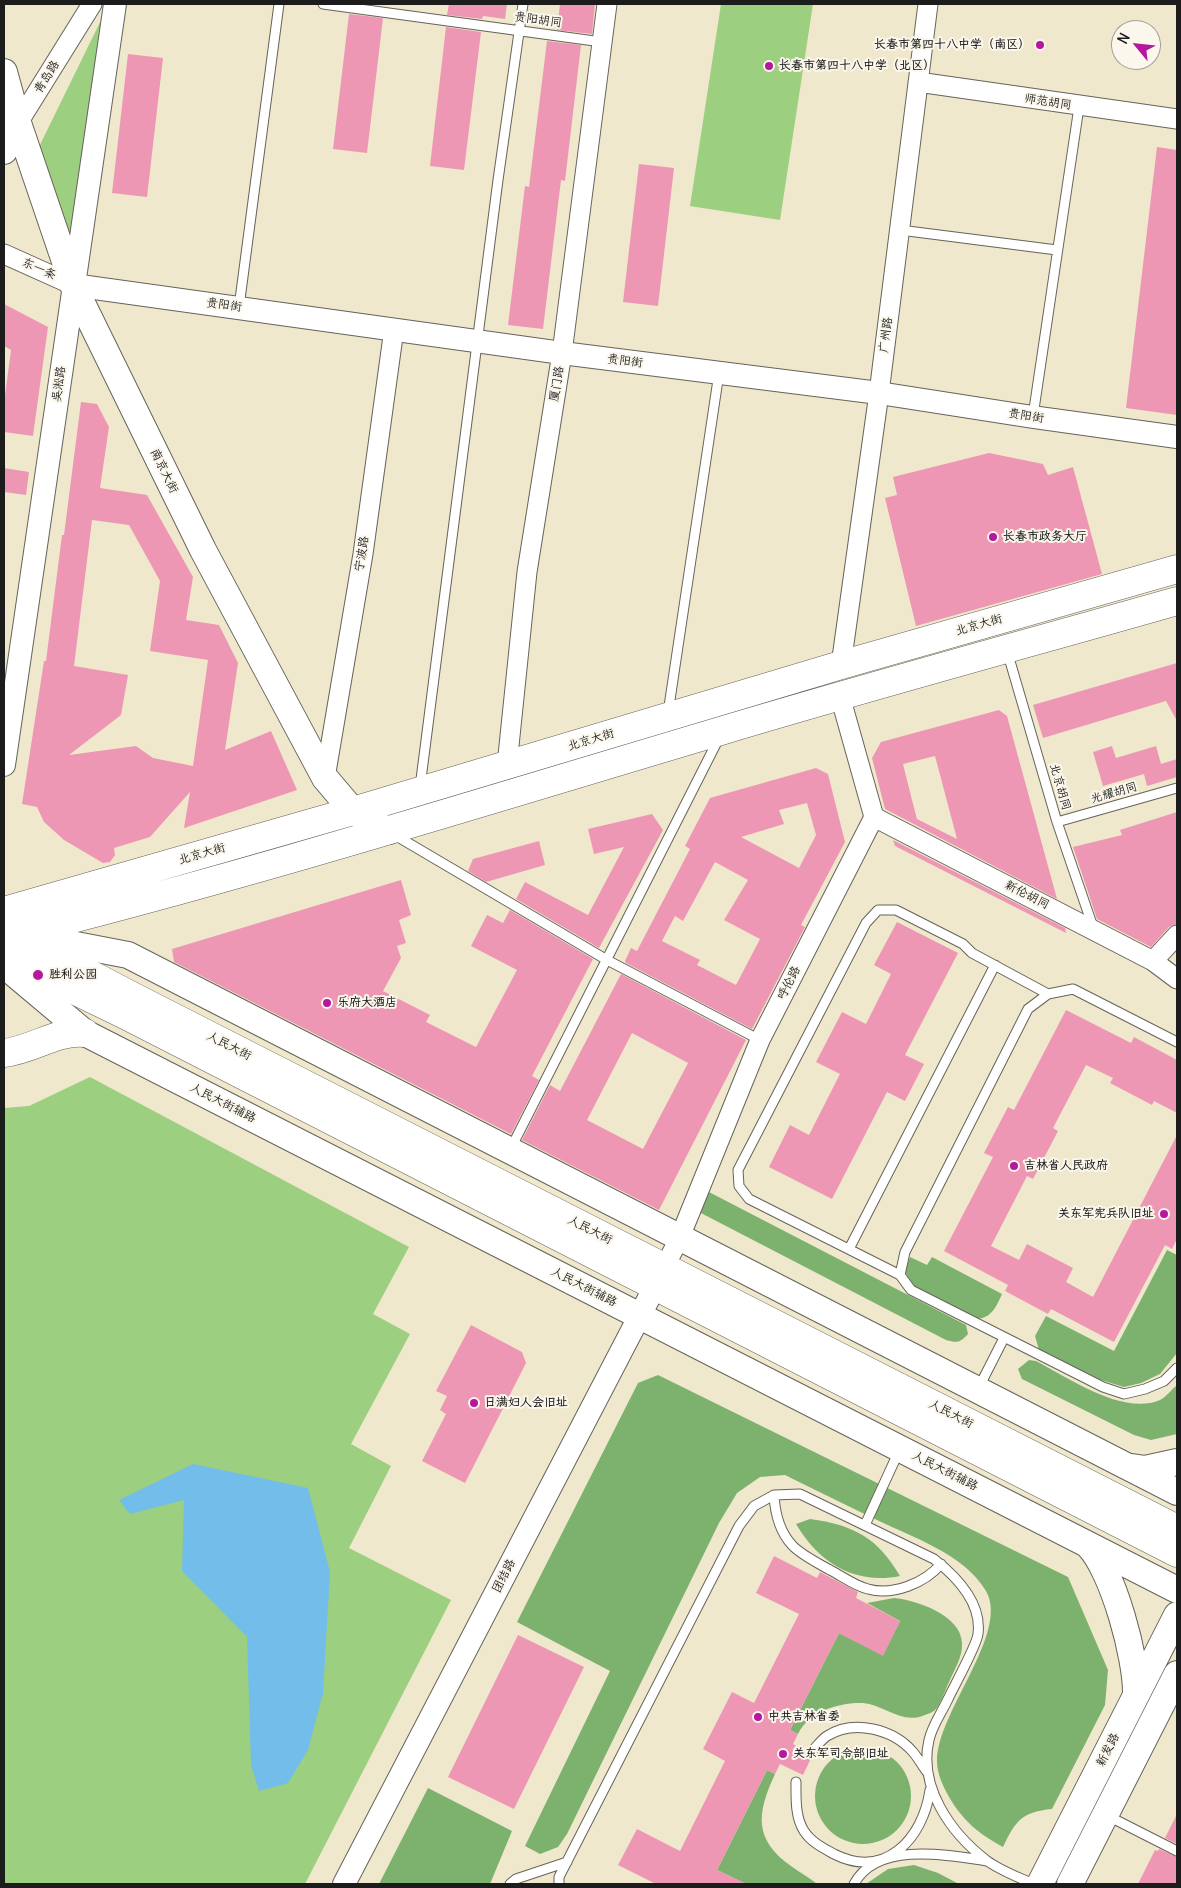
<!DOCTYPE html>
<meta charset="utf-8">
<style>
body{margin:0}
#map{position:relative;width:1181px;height:1888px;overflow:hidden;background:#efe8cc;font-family:Delius,sans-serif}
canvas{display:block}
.frame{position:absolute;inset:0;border:5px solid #1c1c1c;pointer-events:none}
.north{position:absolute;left:1111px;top:20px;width:50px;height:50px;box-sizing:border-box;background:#fbf7ec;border:1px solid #a29f99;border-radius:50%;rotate:298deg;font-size:14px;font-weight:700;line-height:20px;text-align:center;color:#1c1c1c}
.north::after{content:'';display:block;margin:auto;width:18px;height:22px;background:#b5179e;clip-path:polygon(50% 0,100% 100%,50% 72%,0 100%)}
</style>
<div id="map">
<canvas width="1181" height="1888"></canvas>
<div class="frame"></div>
<div class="north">N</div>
</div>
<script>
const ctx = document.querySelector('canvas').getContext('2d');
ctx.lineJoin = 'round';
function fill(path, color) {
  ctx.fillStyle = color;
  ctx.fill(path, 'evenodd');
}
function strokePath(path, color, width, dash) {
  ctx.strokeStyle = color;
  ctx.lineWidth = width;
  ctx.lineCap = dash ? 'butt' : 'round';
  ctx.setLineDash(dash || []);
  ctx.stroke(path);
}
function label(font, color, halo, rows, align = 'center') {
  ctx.font = font + ' Delius,"LXGW WenKai TC",sans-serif';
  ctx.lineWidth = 4;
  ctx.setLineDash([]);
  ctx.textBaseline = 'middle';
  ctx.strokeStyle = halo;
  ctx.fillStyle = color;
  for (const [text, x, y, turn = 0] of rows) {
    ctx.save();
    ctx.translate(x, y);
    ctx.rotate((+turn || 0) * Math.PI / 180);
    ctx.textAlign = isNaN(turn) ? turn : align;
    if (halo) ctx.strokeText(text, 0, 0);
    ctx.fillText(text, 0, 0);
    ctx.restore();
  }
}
fill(new Path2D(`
 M721,4H813L780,220L690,206Z
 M104,14L73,273L36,153Z
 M90,1077L409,1247L373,1314L410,1334L351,1444L391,1466L349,1548L451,1600L305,1884H4V1108L29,1106Z`), '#9ccf7f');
fill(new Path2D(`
 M707,1191L966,1325L968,1334C960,1343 957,1343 946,1340L697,1211Z
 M1167,1250L1177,1255V1353L1160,1374L1141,1383L1124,1387L1101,1380L1039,1350L1035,1336L1046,1316L1114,1351Z
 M910,1257L927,1265L932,1257L1002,1294C996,1307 992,1318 976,1319L915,1288L905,1272Z
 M1029,1360L1036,1361C1069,1378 1123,1416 1160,1400C1166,1397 1172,1389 1177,1385V1434L1151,1440L1134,1435L1022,1379L1018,1369Z
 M658,1375L1068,1577L1108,1670L1105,1705L1052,1809C1022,1812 1016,1820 1003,1847C979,1834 963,1821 949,1797C943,1786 937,1774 937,1761C937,1712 1010,1633 986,1591C964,1554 914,1538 877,1520C846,1505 815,1490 785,1475L760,1477L737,1493L719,1523L567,1834L558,1847L540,1854L525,1846L610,1671L517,1622L638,1383Z
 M810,1519C854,1525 878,1538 900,1576C855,1585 819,1563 796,1524Z
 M894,1598C916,1600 961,1615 962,1643C963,1657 954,1670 949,1682C945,1690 941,1704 935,1710C933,1712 928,1714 925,1715C902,1725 885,1705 863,1703C839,1702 808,1712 798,1734L790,1730L839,1633L883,1655L900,1621L867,1603Z
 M815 1796a48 48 0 1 1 96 0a48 48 0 1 1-96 0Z
 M767,1770L775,1774C757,1813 753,1839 791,1866C800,1873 809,1877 817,1884H746L717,1870Z
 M428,1788L512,1831L490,1884H379Z
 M914,1865L938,1873L959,1884H866L888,1869Z`), '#7db26e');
fill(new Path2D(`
 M193,1464L308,1488L330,1572L323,1693L308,1750L288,1783L259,1791L251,1765L247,1637L182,1571L184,1500L130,1514L119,1500Z`), '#73bdeb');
fill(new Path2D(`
 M449,4H507L505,19L483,16L482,19L447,15Z
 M560,4H595L592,34L557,30Z
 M349,14L383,18L367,153L333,149Z
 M446,27L481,32L464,170L430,166Z
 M547,41L581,45L565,181L561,180L543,329L508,325L525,186L529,187Z
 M128,54L163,58L147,197L112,193Z
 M1157,147L1177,150V415L1126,408Z
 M639,164L674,168L658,306L623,302Z
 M4,304L48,327L33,436L4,432V403L11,350L4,346Z
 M81,402L97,404L109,427L100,488L147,495L193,577L186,620L219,625L238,663L225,750L271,731L297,790L184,828L190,792L150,837L114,848L115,855L110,862L103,863L64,840L44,822L37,807L22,804L44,661H46L62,535H64ZM92,520L129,525L160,581L150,651L208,660L193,766L153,758L136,746L69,755L121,715L128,675L74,666Z
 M989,453L1043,464L1048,475L1073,467L1102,574L916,626L885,498L897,495L893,477Z
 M4,468L29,472L26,495L4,492Z
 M1177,663V721L1166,701L1043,738L1033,705Z
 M999,710L1007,716L1057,899L885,809L872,758L881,742ZM935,756L957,839L917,819L913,804L903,764Z
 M1112,746L1116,758L1156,746L1161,764L1177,759V777L1147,786L1144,774L1103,786L1093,752Z
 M816,768L828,774L845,842L801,925L805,927L752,1029L626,963L625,961L631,948L637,951L690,849L685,846L710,798ZM807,803L816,835L799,868L741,837L784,824L779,810ZM715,862L748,880L724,920L760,939L736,985L697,965L700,960L662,941L675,916L683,921Z
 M1177,812V924L1169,927L1151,947L1097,919L1073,847L1122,835L1120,830Z
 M652,814L663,830L599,948L516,899L525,882L588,915L624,847L594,854L588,829Z
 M893,840L1065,928L1066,933L895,846Z
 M539,841L545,865L486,882L468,871L473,859Z
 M401,880L411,915L399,920L406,943L397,946L401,958L383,991L430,1015L426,1022L476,1047L517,970L471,946L487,915L503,923L510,910L593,959L532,1076L539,1080L511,1134L174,962L172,949Z
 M897,922L958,953L905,1055L924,1064L905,1101L887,1092L832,1199L769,1167L790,1125L809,1135L840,1074L816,1062L842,1012L866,1024L891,974L874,965Z
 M621,974L746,1040L659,1210L522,1140L550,1085L560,1091ZM632,1033L688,1063L643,1149L587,1120Z
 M1066,1010L1131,1043L1134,1037L1177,1060V1113L1154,1101L1152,1105L1110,1083L1113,1078L1086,1065L1053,1128L1058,1131L1033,1179L1027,1176L991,1246L1019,1260L1027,1244L1073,1268L1066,1282L1093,1297L1177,1135V1239L1172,1249L1165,1245L1114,1342L1051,1309L1048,1314L1005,1291L1008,1285L944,1251L993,1157L984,1153L1008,1107L1014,1110Z
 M471,1325L522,1352L526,1363L465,1483L422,1461L446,1414L440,1410L447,1396L436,1391Z
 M774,1556L817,1578L820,1572L858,1592L856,1598L900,1621L883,1656L839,1633L790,1730L798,1734L793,1744L812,1756L803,1775L780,1764L775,1774L767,1770L717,1870L746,1884H656L618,1865L637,1829L680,1851L725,1761L703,1749L732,1692L754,1703L799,1614L756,1593Z
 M518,1635L584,1667L514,1809L448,1777Z
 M1177,1814V1844L1165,1838Z
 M1159,1849L1177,1857V1884H1138L1155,1850L1158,1851Z`), '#ee97b5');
const service = new Path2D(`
 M323,4L602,42
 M900,230L1057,250
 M239,307L279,4
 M1033,416L1079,107
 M1007,651L1057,822L1093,927
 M668,713L719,373
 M420,787L498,180L523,4
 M1057,822L1177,788
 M393,834L607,960L760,1040
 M1177,1042L1073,989L1048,994L1028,1009L905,1252L900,1275L911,1290L1103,1387L1124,1394L1145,1389L1164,1381L1177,1368
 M511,1148L719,738
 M849,1249L995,965
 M900,1275L749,1199L739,1186L738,1170L866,923L878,910H896L963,944L972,953L1048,994
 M978,1389L1004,1338
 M774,1495C775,1513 779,1531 792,1545C801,1555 818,1563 830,1570C842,1576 855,1586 868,1589C893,1596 925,1583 941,1564
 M865,1525L899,1451
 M813,1750C817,1746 822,1739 827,1736C854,1719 893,1729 913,1752C918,1758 922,1765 927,1772
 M796,1782C796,1798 795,1817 804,1831C811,1842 823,1848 834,1854C885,1880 923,1839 930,1790
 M1108,1816L1177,1851
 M510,1884L516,1879L567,1862
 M559,1884V1877L739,1526L754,1506L774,1495L800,1494L934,1559C957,1577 982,1603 978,1634C977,1645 954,1686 948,1699C942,1712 932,1726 929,1740C918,1787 951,1833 986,1860C999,1870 1018,1877 1033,1884
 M854,1884C877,1841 948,1855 987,1861`);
const minor = new Path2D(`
 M918,82L1177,119
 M18,123L92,4
 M4,254L73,285
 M841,665L879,393L928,4
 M507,765L527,572L562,353L607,4
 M325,778L363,554L394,329
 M874,817L1153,961L1177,979
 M1153,961L1177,935
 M664,1268L680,1237L760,1040L874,817L840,696`);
const tertiary = new Path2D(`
 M73,285L562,353L879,393L1033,417L1177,437
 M4,765L115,4
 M344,1884L663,1271`);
const secondary = new Path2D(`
 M4,72L18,123L73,285L203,550L325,778L353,811L389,831
 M4,151L18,123
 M24,935L128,955L1177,1492
 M4,965L85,1033L1177,1590
 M1132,1467L1145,1469L1177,1462
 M1088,1545C1113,1570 1137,1659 1136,1695
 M1040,1884L1177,1615
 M1070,1884L1177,1674`);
const primary = new Path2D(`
 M4,911L353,811L841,665L1177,569
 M4,929L134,997L1177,1529
 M5,936C247,876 485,801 724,730C874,685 1026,644 1177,601
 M4,956L125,1015L1177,1553
 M4,1053C32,1050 57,1030 85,1033`);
strokePath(service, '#66635a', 11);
strokePath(minor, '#66635a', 21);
strokePath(tertiary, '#66635a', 24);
strokePath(secondary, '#66635a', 28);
strokePath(primary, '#66635a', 29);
strokePath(service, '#fff', 9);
strokePath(minor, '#fff', 19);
strokePath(tertiary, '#fff', 22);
strokePath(secondary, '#fff', 26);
strokePath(primary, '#fff', 28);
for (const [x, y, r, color] of [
 [1040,45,5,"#b5179e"],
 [769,66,5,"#b5179e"],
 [993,537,5,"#b5179e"],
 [38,975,6,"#b5179e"],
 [327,1003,5,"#b5179e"],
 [1014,1166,5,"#b5179e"],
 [1164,1214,5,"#b5179e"],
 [474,1403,5,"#b5179e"],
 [758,1717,5,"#b5179e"],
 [783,1754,5,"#b5179e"]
]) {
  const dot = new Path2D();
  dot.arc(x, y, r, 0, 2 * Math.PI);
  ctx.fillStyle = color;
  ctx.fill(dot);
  strokePath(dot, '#fbf7ec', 2);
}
label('12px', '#1c1c1c', '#fbf7ec', [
 ["贵阳胡同",538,20,8],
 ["青岛路",47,77,-58],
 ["师范胡同",1048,102,9],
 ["东一条",39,269,24],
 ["贵阳街",224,305,8],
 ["广州路",886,335,-83],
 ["贵阳街",625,361,7],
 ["吴淞路",59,384,-82],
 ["厦门路",557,384,-81],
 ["贵阳街",1026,416,9],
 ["南京大街",164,471,64],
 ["宁波路",362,554,-81],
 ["北京大街",979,625,-16],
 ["北京大街",591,740,-17],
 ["北京胡同",1060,787,74],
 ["光耀胡同",1114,793,-16],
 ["北京大街",202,854,-16],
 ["新伦胡同",1027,895,27],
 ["呼伦路",789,983,-63],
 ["人民大街",229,1046,27],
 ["人民大街辅路",223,1103,27],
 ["人民大街",590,1230,27],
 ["人民大街辅路",584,1287,27],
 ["人民大街",951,1414,27],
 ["人民大街辅路",945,1471,27],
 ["团结路",504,1576,-63],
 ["新发路",1108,1750,-63]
]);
label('bold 12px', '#1c1c1c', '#fbf7ec', [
 ["长春市第四十八中学（南区）",1030,45,"right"],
 ["长春市第四十八中学（北区）",779,66],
 ["长春市政务大厅",1003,537],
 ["胜利公园",49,975],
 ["乐府大酒店",337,1003],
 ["吉林省人民政府",1024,1166],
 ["关东军宪兵队旧址",1154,1214,"right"],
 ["日满妇人会旧址",484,1403],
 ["中共吉林省委",768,1717],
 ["关东军司令部旧址",793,1754]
], 'left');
</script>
